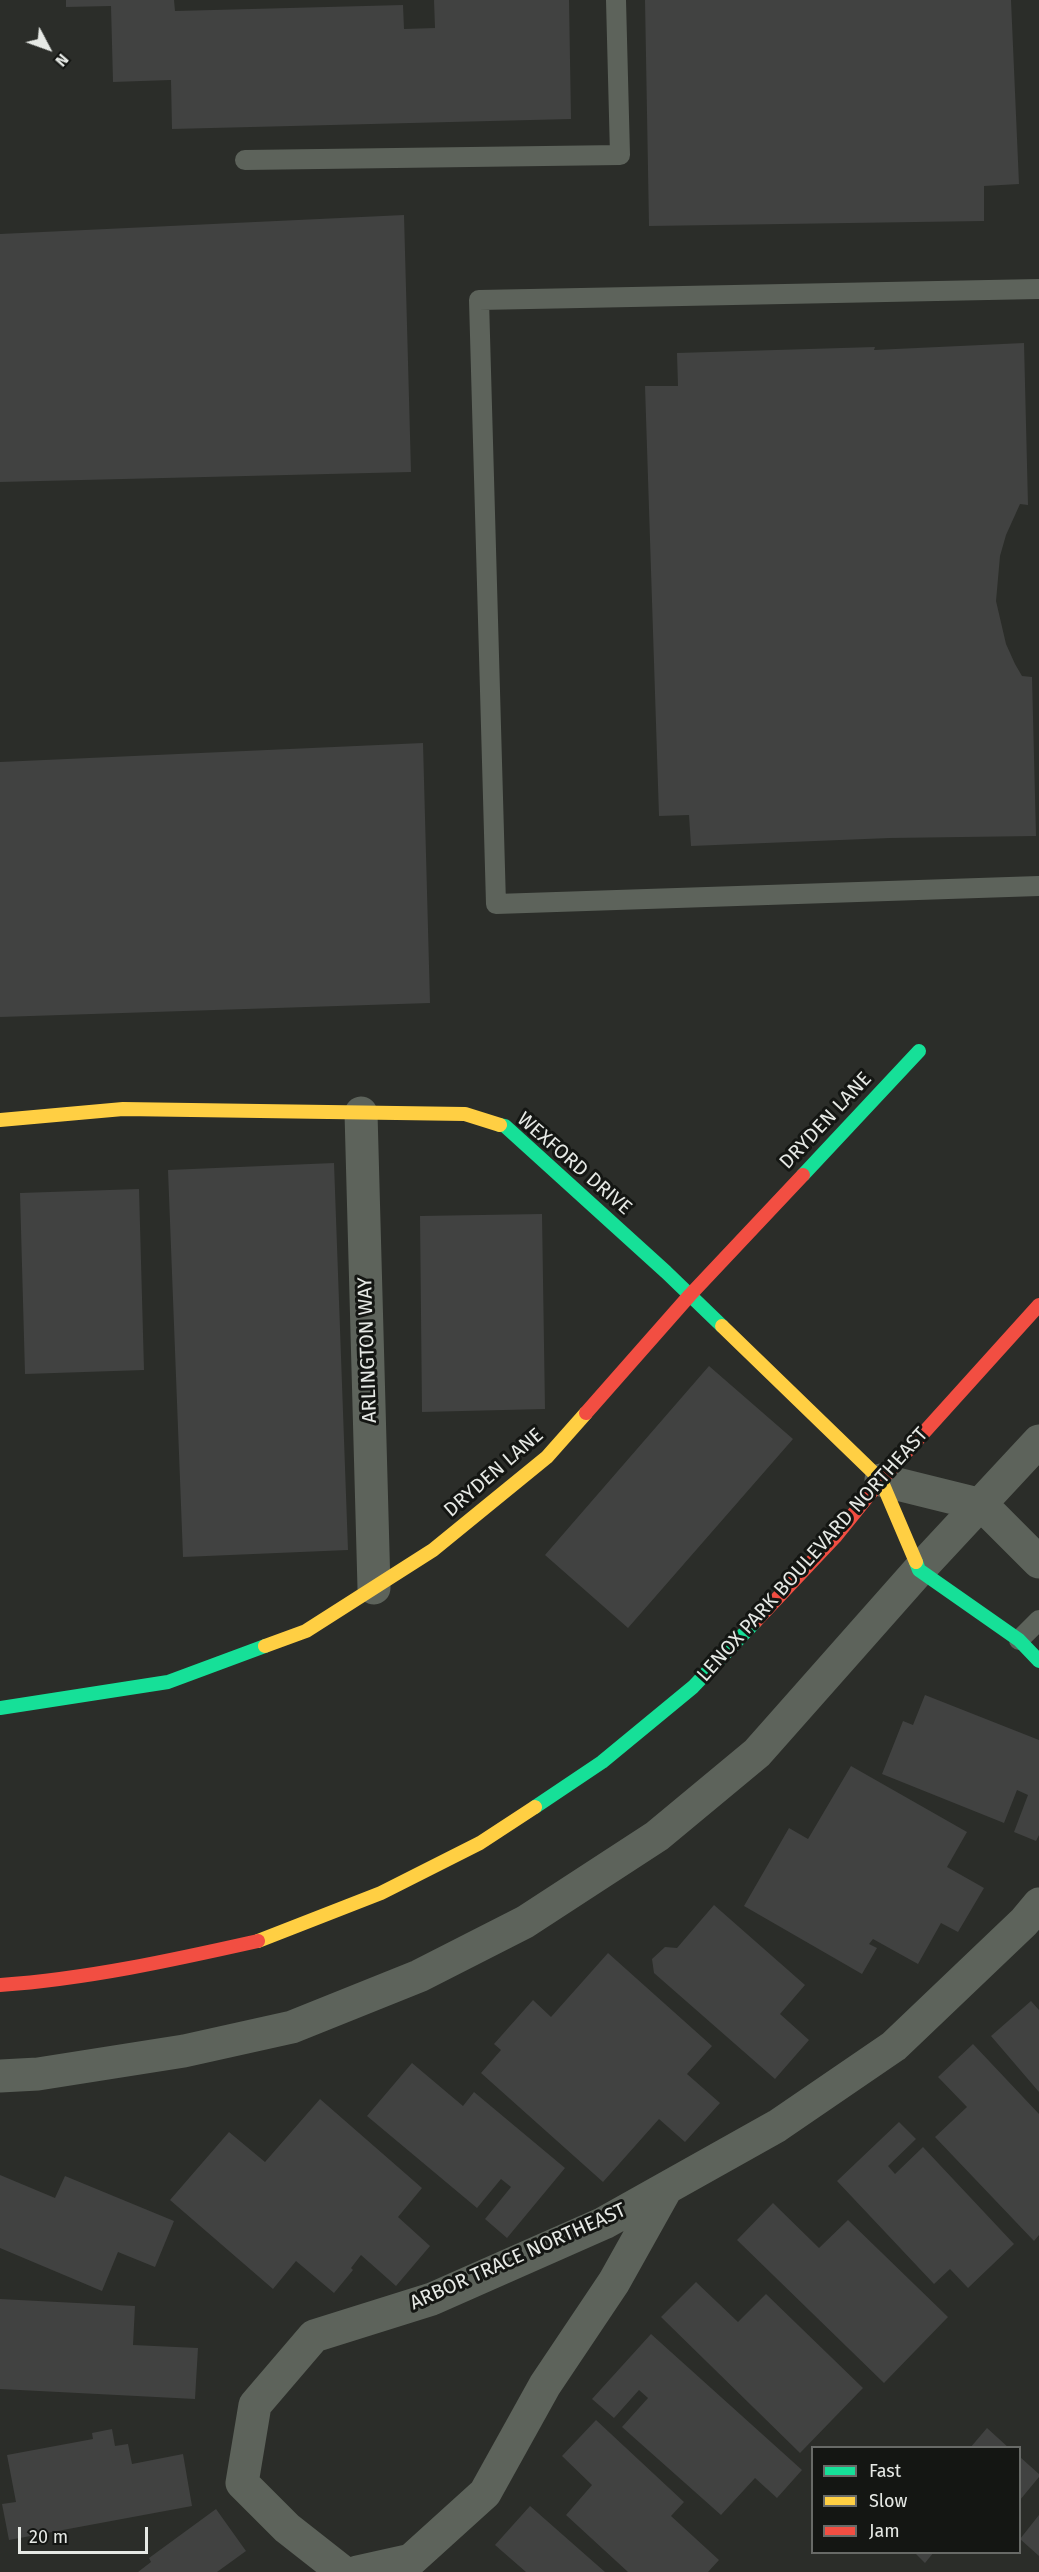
<!DOCTYPE html>
<style>
body{margin:0}
#map{position:relative;width:1039px;height:2572px;overflow:hidden;background:#2b2d29;font-family:"Fira Sans",sans-serif}
canvas{display:block}
.legend{position:absolute;left:811px;top:2446px;width:210px;height:108px;box-sizing:border-box;background:#141613;border:2px solid #686a67;margin:0;padding:8px 10px;list-style:none;font-size:18px;color:#e6e9e5}
.legend li{display:flex;align-items:center;gap:12px;height:30px}
.legend b{width:30px;border:2px solid #686a67}
.north{position:absolute;left:18px;top:18px;width:60px;height:60px;-webkit-text-stroke:4px #141613;paint-order:stroke;rotate:131deg;font-size:16px;font-weight:700;line-height:24px;text-align:center;color:#e6e9e5}
.north::after{content:'';display:block;margin:auto;width:21px;height:27px;background:#e6e9e5;clip-path:polygon(50% 0,100% 100%,50% 72%,0 100%)}
.scale{position:absolute;left:18px;top:2527px;width:130px;height:27px;box-sizing:border-box;border:3px solid #e6e9e5;border-top:0;padding-left:8px;font-size:18px;line-height:21px;white-space:nowrap;color:#e6e9e5;-webkit-text-stroke:4px #141613;paint-order:stroke}
</style>
<div id="map">
<canvas width="1039" height="2572"></canvas>
<ul class="legend">
<li><b style="height:8px;background:#16e098"></b>Fast</li>
<li><b style="height:8px;background:#ffcf43"></b>Slow</li>
<li><b style="height:8px;background:#f24e42"></b>Jam</li>
</ul>
<div class="north">N</div>
<div class="scale">20 m</div>
</div>
<script>
const ctx = document.querySelector('canvas').getContext('2d');
ctx.lineJoin = 'round';
function fill(path, color) {
  ctx.fillStyle = color;
  ctx.fill(path, 'evenodd');
}
function strokePath(path, color, width, dash) {
  ctx.strokeStyle = color;
  ctx.lineWidth = width;
  ctx.lineCap = dash ? 'butt' : 'round';
  ctx.setLineDash(dash || []);
  ctx.stroke(path);
}
function label(font, color, halo, rows, align = 'center') {
  ctx.font = font + ' "Fira Sans",sans-serif';
  ctx.lineWidth = 6;
  ctx.setLineDash([]);
  ctx.textBaseline = 'middle';
  ctx.strokeStyle = halo;
  ctx.fillStyle = color;
  for (const [text, x, y, turn = 0] of rows) {
    ctx.save();
    ctx.translate(x, y);
    ctx.rotate((+turn || 0) * Math.PI / 180);
    ctx.textAlign = isNaN(turn) ? turn : align;
    if (halo) ctx.strokeText(text, 0, 0);
    ctx.fillText(text, 0, 0);
    ctx.restore();
  }
}
fill(new Path2D(`
 M66,0H174L175,11L403,5L404,29L435,28L434,0H569L571,119L172,129L171,80L113,82L111,6L66,7Z
 M645,0H1011L1019,184L984,186V221L649,226Z
 M404,215L411,472L0,482V234Z
 M1024,343L1028,505L1020,504L1006,535L1000,556L996,601L1006,644L1015,664L1022,676L1032,677L1036,836L890,838L691,846L689,815L659,816L645,386H678L677,353L875,347L874,350Z
 M423,743L430,1003L0,1017V762Z
 M334,1163L348,1550L183,1557L168,1170Z
 M139,1189L144,1370L25,1374L20,1193Z
 M542,1214L545,1409L422,1412L420,1216Z
 M709,1366L793,1439L628,1628L545,1555Z
 M925,1695L1039,1740V1835L1036,1841L1014,1832L1028,1795L1017,1790L1004,1823L882,1774L903,1721L913,1725Z
 M851,1766L967,1832L947,1867L984,1888L958,1932L941,1923L918,1964L873,1939L869,1944L877,1948L862,1974L744,1906L789,1828L808,1839Z
 M714,1905L805,1985L780,2014L809,2040L775,2079L654,1973L652,1959L665,1947L677,1948Z
 M608,1953L712,2046L687,2074L720,2103L685,2142L659,2119L603,2182L481,2073L501,2050L494,2044L533,2000L551,2017Z
 M1031,2001L1039,2010V2092L991,2036Z
 M973,2044L1039,2114V2235L1034,2241L935,2137L967,2107L938,2077Z
 M412,2063L463,2106L474,2092L565,2168L507,2238L485,2219L511,2187L501,2179L477,2208L367,2116Z
 M320,2099L422,2188L398,2217L430,2246L396,2286L361,2255L351,2268L353,2270L334,2293L296,2261L273,2289L170,2200L229,2132L265,2162Z
 M899,2122L916,2139L888,2166L895,2174L923,2147L1014,2244L968,2288L950,2269L934,2284L837,2181Z
 M0,2175L55,2198L65,2176L174,2221L155,2267L118,2252L102,2291L0,2248Z
 M773,2203L819,2248L848,2220L948,2317L884,2383L737,2240Z
 M696,2282L738,2322L766,2294L863,2388L800,2453L661,2317Z
 M0,2299L135,2306L133,2345L198,2348L195,2399L0,2389Z
 M651,2334L802,2470L777,2498L755,2478L721,2515L622,2427L648,2398L639,2390L614,2418L592,2399Z
 M596,2420L684,2502L671,2516L719,2560L708,2572H628L566,2515L592,2485L562,2456Z
 M987,2428L1009,2448H970Z
 M112,2429L115,2446L128,2444L132,2464L183,2454L192,2506L9,2540L2,2504L16,2502L7,2455L93,2439L92,2433Z
 M1020,2457L1039,2474V2477L1020,2500Z
 M530,2506L605,2572H526L495,2545Z
 M216,2509L246,2551L217,2572H138L151,2562L149,2558Z
 M1039,2515V2556L1020,2539Z
 M914,2552H934L925,2563Z`), '#414241');
strokePath(new Path2D(`
 M245,160L620,155L616,0
 M1039,289L479,300L496,904L1039,886
 M1019,1640L1039,1620`), '#5d635b', 20);
strokePath(new Path2D(`
 M361,1113L374,1588
 M881,1480L982,1505L1039,1562
 M0,2076L38,2074L184,2051L292,2027L419,1976L525,1922L657,1836L757,1753L919,1570L1039,1441
 M343,2572L287,2528L242,2483L255,2405L314,2336L432,2299L604,2223L777,2126L894,2046L1024,1922L1039,1904
 M357,2572L411,2560L485,2493L545,2385L614,2282L666,2189`), '#5d635b', 33);
strokePath(new Path2D(`
 M500,1125L505,1126L666,1272L722,1326
 M803,1175L919,1051
 M916,1562L919,1570L1019,1640L1039,1661
 M0,1708L168,1682L265,1646
 M535,1807L602,1762L693,1687L755,1622`), '#16e098', 14);
strokePath(new Path2D(`
 M0,1120L123,1109L465,1114L500,1125
 M722,1326L881,1480L916,1562
 M265,1646L306,1631L433,1550L547,1457L586,1413
 M258,1941L381,1893L480,1843L535,1807`), '#ffcf43', 14);
strokePath(new Path2D(`
 M586,1413L690,1295L803,1175
 M755,1622L835,1537L881,1480L1039,1305
 M0,1985C87,1979 173,1960 258,1941`), '#f24e42', 14);
label('20px', '#e6e9e5', '#141613', [
 ["DRYDEN LANE",826,1121,-47],
 ["WEXFORD DRIVE",574,1164,41],
 ["ARLINGTON WAY",368,1350,-92],
 ["DRYDEN LANE",494,1473,-41],
 ["LENOX PARK BOULEVARD NORTHEAST",813,1555,-48],
 ["ARBOR TRACE NORTHEAST",518,2257,-24]
]);
</script>
